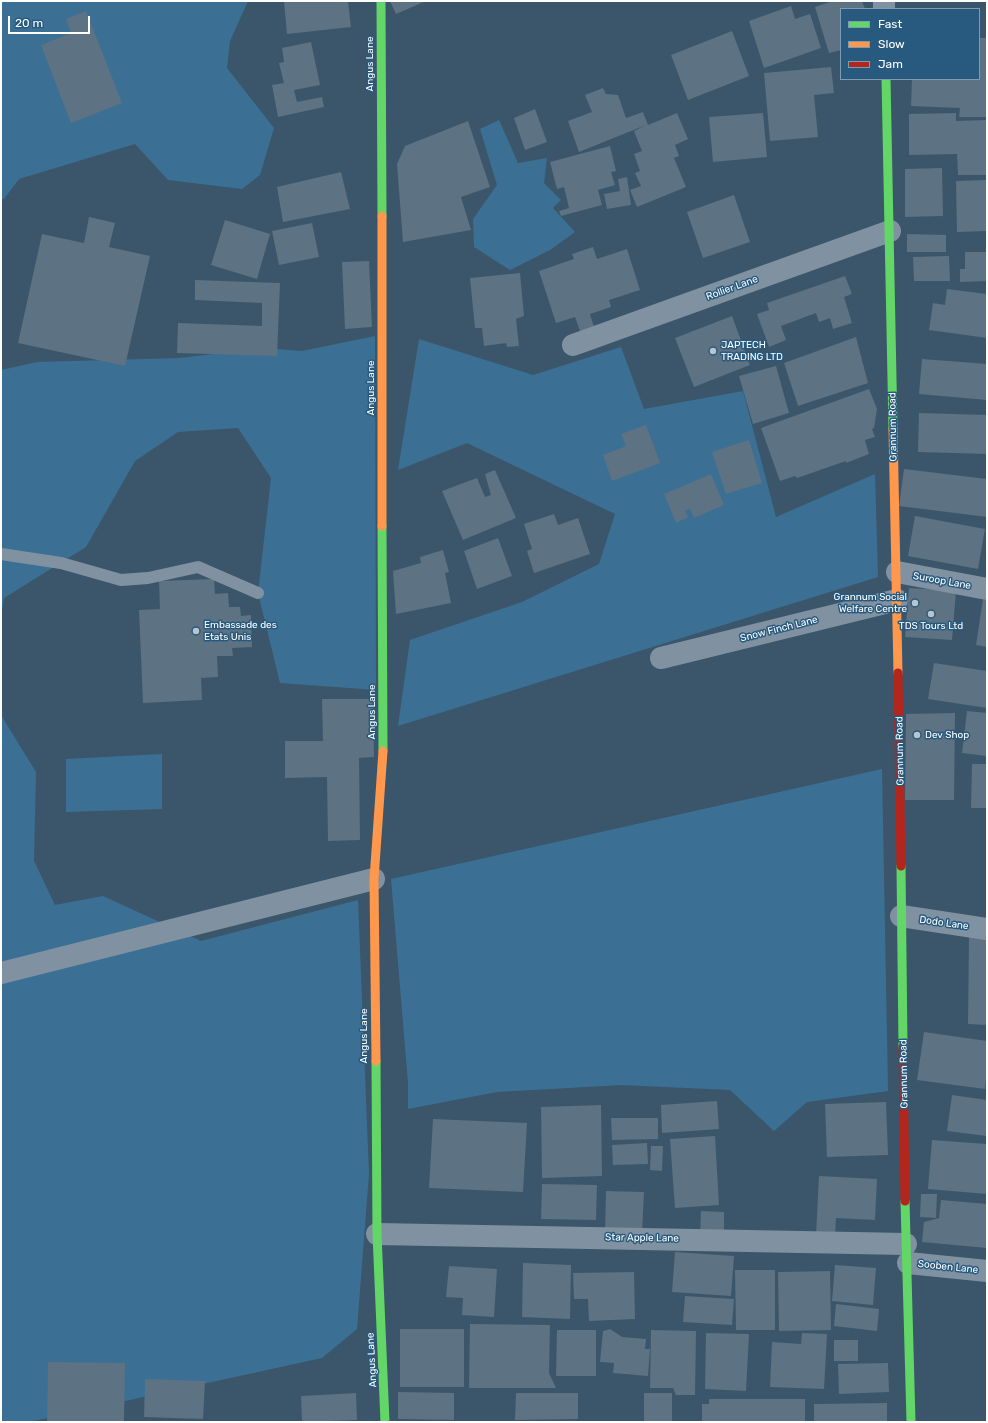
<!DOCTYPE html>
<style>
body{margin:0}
#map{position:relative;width:988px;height:1423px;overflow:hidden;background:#3b566a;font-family:Rubik,sans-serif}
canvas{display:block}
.frame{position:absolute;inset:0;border:2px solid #fff;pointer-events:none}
.legend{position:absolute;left:840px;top:8px;width:140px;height:72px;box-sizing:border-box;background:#275a7e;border:1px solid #7d9cb2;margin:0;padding:5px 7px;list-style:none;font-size:12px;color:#fff}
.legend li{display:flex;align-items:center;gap:8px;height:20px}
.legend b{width:20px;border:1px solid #7d9cb2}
.scale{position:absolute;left:8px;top:16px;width:82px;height:18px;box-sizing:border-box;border:2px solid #fff;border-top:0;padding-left:5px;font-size:12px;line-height:14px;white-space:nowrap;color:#fff;-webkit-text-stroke:3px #275a7e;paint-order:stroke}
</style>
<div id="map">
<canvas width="988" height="1423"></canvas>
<div class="frame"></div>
<ul class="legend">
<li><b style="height:5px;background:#63d668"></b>Fast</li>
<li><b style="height:5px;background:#ff974d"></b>Slow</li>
<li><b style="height:5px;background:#b3261e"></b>Jam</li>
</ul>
<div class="scale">20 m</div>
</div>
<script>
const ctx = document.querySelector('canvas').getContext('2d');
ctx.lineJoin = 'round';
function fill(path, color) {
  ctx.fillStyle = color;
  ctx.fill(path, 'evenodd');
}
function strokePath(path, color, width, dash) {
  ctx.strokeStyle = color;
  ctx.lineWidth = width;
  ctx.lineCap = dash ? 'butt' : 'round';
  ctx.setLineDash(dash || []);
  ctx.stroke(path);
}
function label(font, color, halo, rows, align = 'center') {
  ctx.font = font + ' Rubik,sans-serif';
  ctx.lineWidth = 3;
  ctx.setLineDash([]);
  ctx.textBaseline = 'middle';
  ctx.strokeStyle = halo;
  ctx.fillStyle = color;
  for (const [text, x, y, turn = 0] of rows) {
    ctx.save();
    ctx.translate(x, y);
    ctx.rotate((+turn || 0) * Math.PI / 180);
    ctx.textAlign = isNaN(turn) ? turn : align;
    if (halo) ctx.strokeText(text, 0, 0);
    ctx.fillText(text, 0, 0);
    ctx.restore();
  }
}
fill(new Path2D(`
 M1,1H248L230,41L227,68L274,128L260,175L242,189L168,180L135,144L19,179L4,199H1Z
 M499,120L518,163L547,158L544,183L561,200L553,208L575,232L550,250L510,270L474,247L473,219L497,185L480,129Z
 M375,336L376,690L280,683L258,593L271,478L238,428L178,432L135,461L86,547L4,598L1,615V370L37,362L180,358L263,348L302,351Z
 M419,339L533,375L621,347L644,409L743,391L776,517L875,474L878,577L398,726L410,640L522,602L599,564L615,514L467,443L398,470Z
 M1,715L36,772L34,861L55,905L103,896L201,941L358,900L369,1174L357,1329L322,1358L29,1422H1Z
 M162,754V809L66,812V759Z
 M882,769L888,1091L807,1102L774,1131L730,1090L621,1085L497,1092L408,1109V1083L391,879Z`), '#3b7094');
fill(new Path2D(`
 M284,1H348L351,27L287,34Z
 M390,1H426L396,14Z
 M833,1H862L865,9H841V50L829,53L815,7Z
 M791,6L795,19L810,14L821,48L764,68L749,21Z
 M86,11L122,103L71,123L41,45L71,33L66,19Z
 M732,31L749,76L688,100L671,55Z
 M979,38H987V117H959L960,108L911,106L912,79H979Z
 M311,42L320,85L294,90L297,102L322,97L324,107L278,117L272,85L284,83L279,63L284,62L282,48Z
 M831,67L834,93L814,95L818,137L770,141L764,73Z
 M603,88L606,94L618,95L626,118L643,112L648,125L677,113L688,139L675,145L679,156L674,158L686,187L637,207L630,190L641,186L635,173L640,171L634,154L642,151L634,131L646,125L579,152L568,121L592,112L585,95Z
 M535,109L547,142L525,150L514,118Z
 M763,113L767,157L713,162L709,117Z
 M956,113V121L987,120V175H958L957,154L909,155V114Z
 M468,121L490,187L461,197L471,230L403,242L397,164L405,146Z
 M610,146L616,171L611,172L615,185L598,190L602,205L561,216L559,211L569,208L564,187L557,189L550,162Z
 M942,168L943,216L905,217V169Z
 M341,172L350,209L283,222L277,187Z
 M627,177L631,205L607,209L604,194L620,191L618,179Z
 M987,180V231L957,232L956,181Z
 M734,195L750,242L703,258L687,212Z
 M89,217L115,223L109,247L150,256L125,366L18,343L42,234L84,243Z
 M225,220L270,234L257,279L211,265Z
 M312,223L319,257L279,265L272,231Z
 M907,234L946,235V252H907Z
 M593,247L597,259L627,249L640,290L609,300L611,307L590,314L594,327L580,331L575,317L556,323L539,271L574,259L572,254Z
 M965,252H987V281L960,282V269H965Z
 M949,256L950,281H914L913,257Z
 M369,261L372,327L345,329L342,262Z
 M520,273L524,316L516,319L519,346L507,347L506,343L484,346L482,328H475L470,278Z
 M845,276L852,294L844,297L852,323L833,329L830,318L819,322L816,313L781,326L786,340L769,347L757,314L769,310L767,303Z
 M195,280L280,283L277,356L177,353L178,323L262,326V303L195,300Z
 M947,289L987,294V338L929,330L933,303L945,305Z
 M732,316L750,365L694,387L675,338Z
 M856,337L868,383L798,406L784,363Z
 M922,359L987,364V400L919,394Z
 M776,366L789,413L753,424L739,376Z
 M869,389L877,409L874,428L872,429L875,437L865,440L869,454L846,463V461L797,478L795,476L780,481L761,428Z
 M919,413L987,415V454L918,452Z
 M646,425L660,463L612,481L603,455L626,446L621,434Z
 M749,440L762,483L726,494L712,452Z
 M904,469L987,479V517L899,506Z
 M495,470L516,518L463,540L442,491L477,478L485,497L491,495L485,474Z
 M711,474L724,505L694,518L690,509L685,511L688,517L676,523L664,494Z
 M554,514L558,525L578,518L590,554L534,573L527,551L532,549L524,524Z
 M915,516L985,529L978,569L908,556Z
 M498,538L512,576L477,589L464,551Z
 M443,550L449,572L445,573L451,603L396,614L393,571L421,563L420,557Z
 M214,579L215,594L228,593L229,607H240L241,616L251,615L252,647L232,648L233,656H217L218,677L201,678L202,700L143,703L139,610L160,609L159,581Z
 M909,588L956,591L952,640L905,637Z
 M983,599L987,600V647L976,645Z
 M934,663L987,671V708L928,699Z
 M322,699H373L374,757L359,758L360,840L328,841L327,777L285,778V741H323Z
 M967,711L987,713V756L962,753Z
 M955,713L954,800H905L906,714Z
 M972,764H987V808H971Z
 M969,936H987V1025L968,1024Z
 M924,1032L987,1041V1072L985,1089L917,1080Z
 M952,1095L987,1100V1136L947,1131Z
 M717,1101L719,1129L662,1133L661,1105Z
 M886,1102L888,1155L827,1157L825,1104Z
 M601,1105L602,1176L542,1178L541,1107Z
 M611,1118H658V1139L612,1140Z
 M433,1119L527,1123L523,1192L429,1188Z
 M715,1136L719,1205L675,1208L670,1139Z
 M932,1140L987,1144V1194L928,1189Z
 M647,1143L648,1164L613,1165L612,1145Z
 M651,1146H663L662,1171L650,1170Z
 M819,1176L877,1179L875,1220L836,1218L835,1236L816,1235Z
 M542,1184L597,1185L596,1220L541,1219Z
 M606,1191L644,1192L642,1233L605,1232Z
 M921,1194H937L936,1218L920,1217Z
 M941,1200L987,1204V1248L922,1242L924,1222L939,1218Z
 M701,1211L724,1212V1236H700Z
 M675,1252L734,1256L731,1296L672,1292Z
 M523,1263L571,1265L570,1319L522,1317Z
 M835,1265L876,1268L873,1305L832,1301Z
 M449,1266L497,1269L494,1317L462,1315L463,1298L446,1297Z
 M735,1270H775V1330H736Z
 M830,1271L831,1330L779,1331L778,1272Z
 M634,1272L635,1319L589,1321L588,1299H574L573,1273Z
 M685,1296L734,1299L732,1325L683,1322Z
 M836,1304L879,1309L877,1331L834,1326Z
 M470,1324L550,1325L549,1373L556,1388H469Z
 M400,1329H464V1387H400Z
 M610,1329L622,1337L646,1339L645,1349H650L648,1376L613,1373L614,1363L600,1362L603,1331Z
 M557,1330H596V1376H556Z
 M651,1330L696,1331L695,1395H676L673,1388H650Z
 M706,1333L749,1334L746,1391L705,1389Z
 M802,1333L827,1334L824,1389L770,1387L772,1342L801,1344Z
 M834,1340H858V1361H834Z
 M48,1362L125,1363L124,1422H47Z
 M888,1363L889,1392L839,1394L838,1364Z
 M145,1379L205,1381L203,1419L144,1417Z
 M398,1392L454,1393V1420L398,1419Z
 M356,1393L357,1420L302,1422L301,1396Z
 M516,1393H578V1419L515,1420Z
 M644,1393H672V1422H644Z
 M709,1399H805V1422H702V1404H709Z
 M887,1403V1422H814V1404Z`), '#5d7282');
strokePath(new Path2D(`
 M1,554L61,563L121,580L148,578L198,567L258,593`), '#8092a1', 12);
strokePath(new Path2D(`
 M884,1V9
 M573,345L890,231
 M897,572L987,589
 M661,658L897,600
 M901,916L987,929
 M1,973L374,879
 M377,1234L906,1244
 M908,1263L987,1271`), '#8092a1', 22);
strokePath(new Path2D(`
 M381,1L382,216
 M886,79L893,429
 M382,526L383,751
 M901,866L903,1047
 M376,1061L377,1234L385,1422
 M905,1201L911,1422`), '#63d668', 9);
strokePath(new Path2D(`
 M382,216V526
 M893,429L898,673
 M376,1061L374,879L383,751`), '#ff974d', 9);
strokePath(new Path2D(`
 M898,673L901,866
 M903,1047L905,1201`), '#b3261e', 9);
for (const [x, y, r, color] of [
 [713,351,4,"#bac4cb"],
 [915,603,4,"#bac4cb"],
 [931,614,4,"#bac4cb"],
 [196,631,4,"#bac4cb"],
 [917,735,4,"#bac4cb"]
]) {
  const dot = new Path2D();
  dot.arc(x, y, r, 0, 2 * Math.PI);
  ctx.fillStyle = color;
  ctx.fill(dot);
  strokePath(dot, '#275a7e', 1.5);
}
label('10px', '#fff', '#275a7e', [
 ["Angus Lane",370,64,-90],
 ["Rollier Lane",732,288,-20],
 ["Angus Lane",371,388,-90],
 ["Grannum Road",893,427,-91],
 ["Suroop Lane",942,581,10],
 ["Snow Finch Lane",779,629,-14],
 ["Angus Lane",372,712,-90],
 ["Grannum Road",900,751,-91],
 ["Dodo Lane",944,923,8],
 ["Angus Lane",364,1036,-90],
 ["Grannum Road",904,1074,-91],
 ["Star Apple Lane",642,1238,1],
 ["Sooben Lane",948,1267,6],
 ["Angus Lane",372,1360,-93]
]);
label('10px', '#fff', '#275a7e', [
 ["JAPTECH",721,345],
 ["TRADING LTD",721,357],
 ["Grannum Social",907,597,"right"],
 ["Welfare Centre",907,609,"right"],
 ["Embassade des",204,625],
 ["Etats Unis",204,637],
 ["TDS Tours Ltd",931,626,"center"],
 ["Dev Shop",925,735]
], 'left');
</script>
